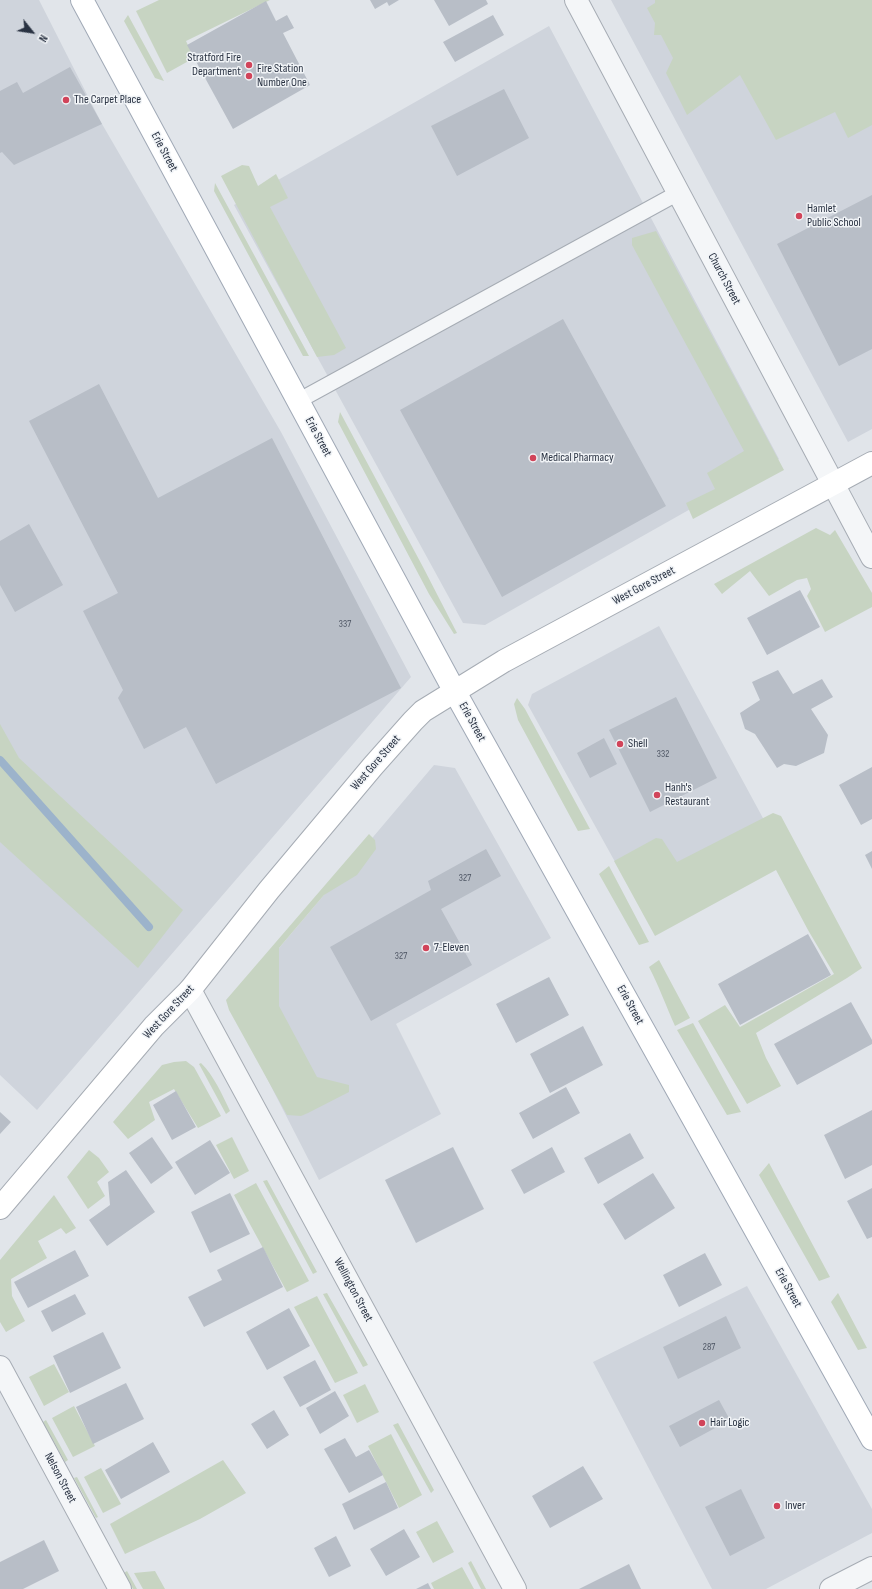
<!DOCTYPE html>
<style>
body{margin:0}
#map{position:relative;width:872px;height:1589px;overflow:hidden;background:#e1e5ea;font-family:"Sofia Sans Condensed",sans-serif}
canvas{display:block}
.north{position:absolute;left:12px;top:12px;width:40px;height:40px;-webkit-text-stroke:3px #f1f4f7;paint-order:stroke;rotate:120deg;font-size:11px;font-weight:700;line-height:16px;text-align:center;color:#293242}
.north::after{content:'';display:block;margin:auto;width:14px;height:18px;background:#293242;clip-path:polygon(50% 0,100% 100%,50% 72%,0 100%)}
</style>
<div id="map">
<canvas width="872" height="1589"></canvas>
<div class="north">N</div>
</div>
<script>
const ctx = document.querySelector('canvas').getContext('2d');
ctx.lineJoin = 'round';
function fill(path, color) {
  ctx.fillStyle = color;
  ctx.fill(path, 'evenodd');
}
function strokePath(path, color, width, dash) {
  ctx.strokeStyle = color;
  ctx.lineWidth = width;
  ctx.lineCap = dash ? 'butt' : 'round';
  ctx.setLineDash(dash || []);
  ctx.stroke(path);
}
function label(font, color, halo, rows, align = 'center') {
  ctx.font = font + ' "Sofia Sans Condensed",sans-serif';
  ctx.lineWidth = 3;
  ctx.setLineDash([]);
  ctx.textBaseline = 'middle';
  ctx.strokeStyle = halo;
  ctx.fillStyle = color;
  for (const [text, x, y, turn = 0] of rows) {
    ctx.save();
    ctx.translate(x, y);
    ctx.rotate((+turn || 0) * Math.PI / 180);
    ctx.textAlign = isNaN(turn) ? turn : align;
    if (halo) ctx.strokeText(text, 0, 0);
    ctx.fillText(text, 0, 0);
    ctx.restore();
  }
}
fill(new Path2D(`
 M0,0H39L102,124L281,432L411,677L37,1110L0,1075Z
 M611,0H872V429L848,442Z
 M549,26L779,459L485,625L463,623L234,205Z
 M659,626L764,820L634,896L528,705L532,694Z
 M434,765L455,768L551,938L396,1024L441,1114L319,1180L230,1006Z
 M747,1286L872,1509V1533L766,1589H712L593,1362Z`), '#cfd4dc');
fill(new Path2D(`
 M159,0H270L186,41L194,58L167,73L136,11Z
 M655,0H872V125L848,138L835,112L776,140L740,75L687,115L666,73L673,58L661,35H654L655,23L647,8L655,3Z
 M128,15L164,81L155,78L124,21Z
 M242,165L249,166L258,186L276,174L288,198L270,207L346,348L334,355L317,357L221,176Z
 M215,183L309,356H303L214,191Z
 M656,231L784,470L693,519L686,503L715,489L707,473L744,451L632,245V238Z
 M340,412L423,567L457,633L454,634L429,594L338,422Z
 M816,528L830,535L835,530L872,593V607L825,632L807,596L811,589L807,578L797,580L769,596L750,571L722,594L714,584Z
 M517,698L525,709L590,829L578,831L518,720L514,704Z
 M0,724L19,758L183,910L138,968L0,842Z
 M773,813L781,816L862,968L847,978L756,1033L766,1058L781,1086L747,1104L698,1021L725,1005L740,1027L834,974L808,930L776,870L655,936L614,861L656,838L662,839L677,862Z
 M369,834L375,840L376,849L357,875L324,895L279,948V1006L317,1077L349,1085V1092L308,1113L301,1116L287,1115L229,1010L226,1000Z
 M609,866L649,942L639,945L599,874Z
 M659,960L690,1018L675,1026C666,1006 659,986 649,967Z
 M693,1023L741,1112L727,1115L677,1030Z
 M186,1061L194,1067L221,1116L198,1128L174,1089L149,1102L155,1120L128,1139L113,1122L162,1065L174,1062Z
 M201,1063C214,1076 222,1094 230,1111L226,1114L199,1064Z
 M232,1137L249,1171L234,1179L216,1145Z
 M89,1150L99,1158L109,1172L97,1182L105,1196L88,1209L67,1177Z
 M769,1163L830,1277L819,1281L759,1175Z
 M267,1180L317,1272L313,1274L263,1181Z
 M256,1183L309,1281L287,1292L234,1195Z
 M54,1195L76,1228L66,1234L61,1228L38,1241L47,1258L11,1279L12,1296L25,1321L6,1332L0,1322V1260Z
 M327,1293L368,1365L363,1367L323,1294Z
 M838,1293L867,1348L858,1350L831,1302Z
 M317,1296L358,1373L335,1383L294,1307Z
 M54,1364L69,1392L44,1406L29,1377Z
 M365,1384L379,1412L357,1423L343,1395Z
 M74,1406L95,1446L73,1457L52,1418Z
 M46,1420L68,1460L65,1462L43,1422Z
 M398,1423L434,1490L431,1493L393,1425Z
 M391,1434L422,1495L399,1508L368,1446Z
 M223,1460L246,1493L200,1519L125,1554L110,1524Z
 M101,1468L121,1504L103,1513L84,1477Z
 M77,1477L98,1517L96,1518L74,1478Z
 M437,1521L454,1552L433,1563L416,1532Z
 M471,1561L486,1589H481L468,1563Z
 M462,1567L474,1589H434L431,1583Z
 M127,1571L137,1589H133L124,1573Z
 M155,1571L165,1589H143L134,1573Z`), '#c7d4c2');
strokePath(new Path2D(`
 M0,760L149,927`), '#9cb3cb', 8);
fill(new Path2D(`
 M370,0H399L389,6L387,2L375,9Z
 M434,0H486L488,4L449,26Z
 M266,1L276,21L287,15L294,28L283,33L310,85L233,129L187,45Z
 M493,15L504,35L455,62L443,42Z
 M70,67L102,124L14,165L2,152L0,153V91L17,82L23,93Z
 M504,89L529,138L457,176L431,126Z
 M872,195V349L839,366L777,244Z
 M563,319L666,506L502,597L400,410Z
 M99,384L158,498L272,438L401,688L216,784L186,727L144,749L118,698L123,690L83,611L118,593L29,421Z
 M29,524L63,585L15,612L0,585V541Z
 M800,590L820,627L767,655L747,618Z
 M778,670L793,694L822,679L833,697L811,709L828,735L824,753L796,766L784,764L777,768L755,734L745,729L740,713L760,700L752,682Z
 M676,697L717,778L650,812L609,730Z
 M604,738L617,764L590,778L577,753Z
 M872,767V819L861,825L839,785Z
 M486,849L501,876L441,909L472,965L371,1021L330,947L431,890L428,881Z
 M872,851V869L865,855Z
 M808,934L831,975L740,1025L718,984Z
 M549,977L569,1015L516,1043L496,1004Z
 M851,1002L872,1040V1044L797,1085L774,1044Z
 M583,1026L603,1065L550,1093L530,1054Z
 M566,1087L580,1113L533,1139L519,1113Z
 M176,1091L196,1127L172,1140L153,1105Z
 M872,1110V1165L845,1179L824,1135Z
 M0,1112L11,1122L0,1134Z
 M630,1133L644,1158L598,1184L584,1158Z
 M152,1137L173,1168L151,1184L129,1153Z
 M210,1140L230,1173L195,1195L175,1162Z
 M453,1147L484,1209L416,1243L385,1180Z
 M552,1147L565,1172L524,1194L511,1170Z
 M126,1170L155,1212L107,1246L89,1220L110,1205L108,1182Z
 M653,1173L675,1208L625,1240L603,1204Z
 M872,1188V1237L867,1239L847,1201Z
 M230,1193L250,1234L210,1253L191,1212Z
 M263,1247L283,1287L204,1327L188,1297L222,1280L217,1270Z
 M75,1250L89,1276L28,1308L14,1282Z
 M705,1253L722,1285L679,1307L663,1275Z
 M75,1294L86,1314L52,1332L41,1311Z
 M289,1308L310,1346L267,1370L246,1332Z
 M726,1316L741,1348L678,1379L663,1347Z
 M103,1332L121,1368L70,1393L53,1356Z
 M315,1360L331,1390L300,1407L283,1377Z
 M126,1383L144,1419L93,1444L76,1407Z
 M335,1391L349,1416L320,1434L306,1408Z
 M719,1400L730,1420L680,1447L669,1426Z
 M274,1410L289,1435L267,1449L251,1424Z
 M345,1438L356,1457L369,1450L383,1475L349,1493L324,1449Z
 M153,1442L170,1472L121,1499L105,1470Z
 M583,1466L603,1499L550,1528L532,1496Z
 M386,1482L398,1508L354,1530L342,1504Z
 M741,1489L765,1538L730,1556L705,1507Z
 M404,1529L420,1557L386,1576L370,1549Z
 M336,1536L351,1566L329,1577L314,1548Z
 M44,1540L59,1571L23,1589H0V1562Z
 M629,1564L641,1589H579Z
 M428,1583L431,1589H416Z`), '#b8bec7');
const lane = new Path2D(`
 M298,401L678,193`);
const street = new Path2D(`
 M576,0L872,557
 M190,990L515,1589
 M0,1367L120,1589
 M831,1589L872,1568`);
const secondary = new Path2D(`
 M0,1208L154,1026L190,990L269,890L373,766L413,721L423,711L504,661L872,463`);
const primary = new Path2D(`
 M82,0L455,692L872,1439`);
strokePath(lane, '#a6acb4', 17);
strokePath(street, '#a6acb4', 24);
strokePath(secondary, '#a6acb4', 24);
strokePath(primary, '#a0a9b6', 24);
strokePath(lane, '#f4f6f8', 15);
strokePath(street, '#f4f6f8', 22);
strokePath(secondary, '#fff', 22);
strokePath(primary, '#fff', 22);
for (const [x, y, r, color] of [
 [249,65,4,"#d1445a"],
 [249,76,4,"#d1445a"],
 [66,100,4,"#d1445a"],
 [799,216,4,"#d1445a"],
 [533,458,4,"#d1445a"],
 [620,744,4,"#d1445a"],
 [657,795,4,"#d1445a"],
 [426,948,4,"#d1445a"],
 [702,1423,4,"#d1445a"],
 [777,1506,4,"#d1445a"]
]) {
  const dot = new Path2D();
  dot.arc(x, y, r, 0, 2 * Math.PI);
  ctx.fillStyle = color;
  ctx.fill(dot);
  strokePath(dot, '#f1f4f7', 1.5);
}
label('10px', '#4d5563', null, [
 ["337",345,624],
 ["332",663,754],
 ["327",465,878],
 ["327",401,956],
 ["287",709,1347]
]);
label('12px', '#293242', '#f1f4f7', [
 ["Stratford Fire",241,58,"right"],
 ["Department",241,72,"right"],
 ["Fire Station",257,69],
 ["Number One",257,83],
 ["The Carpet Place",74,100],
 ["Hamlet",807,209],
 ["Public School",807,223],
 ["Medical Pharmacy",541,458],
 ["Shell",628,744],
 ["Hanh's",665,788],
 ["Restaurant",665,802],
 ["7-Eleven",434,948],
 ["Hair Logic",710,1423],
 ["Inver",785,1506]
], 'left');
label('12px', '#293242', '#f1f4f7', [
 ["Erie Street",164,152,62],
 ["Church Street",724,279,62],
 ["Erie Street",318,437,62],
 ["West Gore Street",644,586,-28],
 ["Erie Street",472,722,61],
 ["West Gore Street",376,763,-49],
 ["Erie Street",630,1005,61],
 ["West Gore Street",169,1012,-47],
 ["Erie Street",788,1288,61],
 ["Wellington Street",353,1290,62],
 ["Nelson Street",60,1478,62]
]);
</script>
